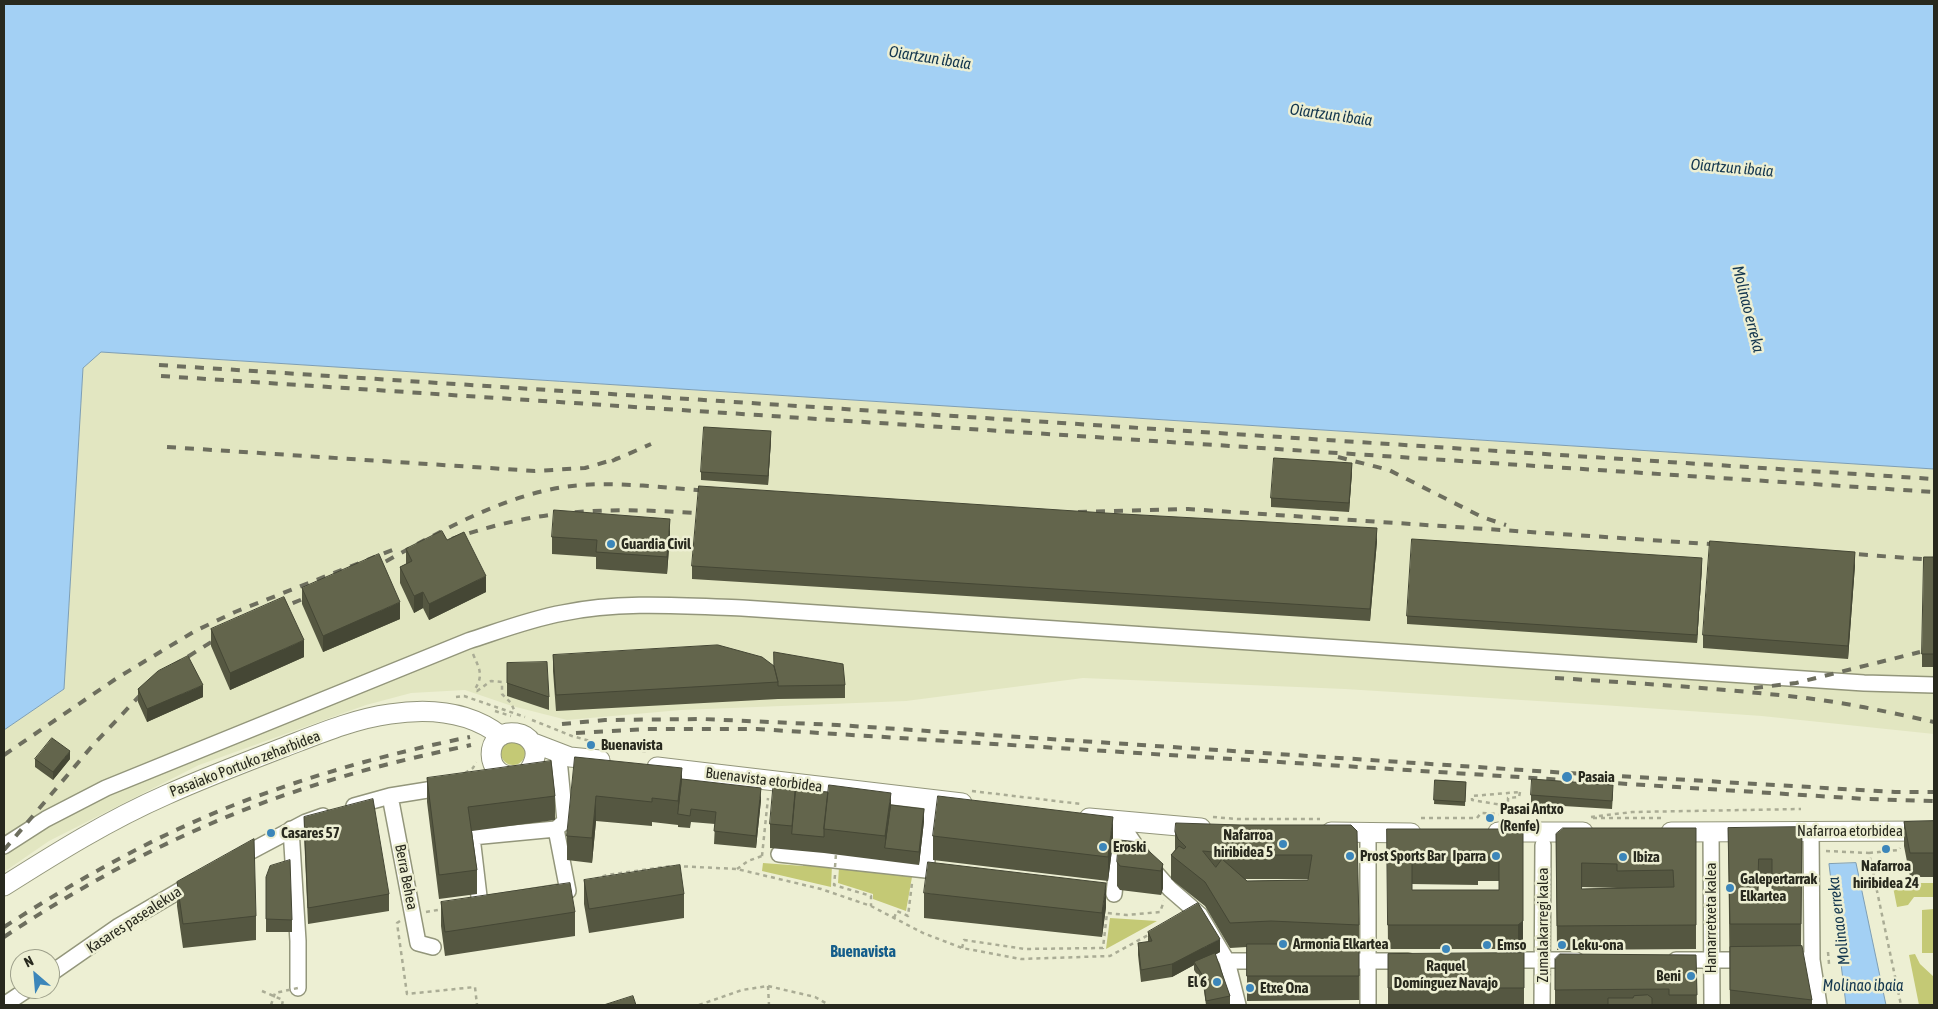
<!DOCTYPE html>
<meta charset="utf-8">
<style>
body{margin:0}
#map{position:relative;width:1938px;height:1009px;overflow:hidden;background:#edefd3;font-family:"Asap Condensed",sans-serif}
canvas{display:block}
.frame{position:absolute;inset:0;border:5px solid #28291e;pointer-events:none}
.north{position:absolute;left:10px;top:949px;width:50px;height:50px;box-sizing:border-box;background:#edefd3;border:1px solid #9ea08b;border-radius:50%;rotate:333deg;font-size:14px;font-weight:700;line-height:20px;text-align:center;color:#28291e}
.north::after{content:'';display:block;margin:auto;width:18px;height:22px;background:#3c86ba;clip-path:polygon(50% 0,100% 100%,50% 72%,0 100%)}
</style>
<div id="map">
<canvas width="1938" height="1009"></canvas>
<div class="frame"></div>
<div class="north">N</div>
</div>
<script>
const ctx = document.querySelector('canvas').getContext('2d');
ctx.lineJoin = 'round';
function fill(path, color) {
  ctx.fillStyle = color;
  ctx.fill(path, 'evenodd');
}
function strokePath(path, color, width, dash) {
  ctx.strokeStyle = color;
  ctx.lineWidth = width;
  ctx.lineCap = dash ? 'butt' : 'round';
  ctx.setLineDash(dash || []);
  ctx.stroke(path);
}
function label(font, color, halo, rows, align = 'center') {
  ctx.font = font + ' "Asap Condensed",sans-serif';
  ctx.lineWidth = 5;
  ctx.setLineDash([]);
  ctx.textBaseline = 'middle';
  ctx.strokeStyle = halo;
  ctx.fillStyle = color;
  for (const [text, x, y, turn = 0] of rows) {
    ctx.save();
    ctx.translate(x, y);
    ctx.rotate((+turn || 0) * Math.PI / 180);
    ctx.textAlign = isNaN(turn) ? turn : align;
    if (halo) ctx.strokeText(text, 0, 0);
    ctx.fillText(text, 0, 0);
    ctx.restore();
  }
}
fill(new Path2D(`
 M101,352L1934,469V734L1762,716L1602,705L1345,689L1083,678L906,701L681,710L567,720L512,706L465,690L411,693L366,705L199,765L49,841L4,872V730L64,689L83,368Z`), '#e2e6c1');
fill(new Path2D(`
 M501 753a12 12 0 1 1 24 0a12 12 0 1 1-24 0Z
 M804,862L832,865L831,887L762,871L763,863L803,866Z
 M839,867L912,877L906,911L873,899V894L838,883Z
 M1896,883H1934V897H1914L1908,905L1897,907L1893,887Z
 M1934,909V953H1922V910Z
 M1110,918L1157,921L1106,949Z
 M1915,954L1920,964L1934,977V1005H1919L1909,955Z`), '#c4c975');
const water = new Path2D(`
 M4,4H1934V469L101,352L83,368L64,689L4,730Z
 M1856,863L1886,1005H1846L1829,864Z`);
fill(water, '#a3d0f4');
strokePath(water, '#7e9eb4', 1);
const minor = new Path2D(`
 M390,796L418,943L433,947
 M354,806L390,796L446,787
 M1107,821L1121,827L1127,833L1147,863L1170,889L1200,915L1227,961L1238,1005
 M291,829L298,941V988
 M556,829L568,891L480,905L472,837Z
 M556,829L565,821L559,759
 M1711,831L1712,1005
 M1811,831L1812,960L1819,1005
 M1368,833V1005
 M4,846L46,819L106,788L468,641C499,631 530,619 563,613C622,601 683,606 742,608L1864,683L1934,685
 M779,854L926,870L933,800
 M238,858L306,822L323,816
 M1114,894L1121,827
 M1504,960H1576
 M1676,960H1748
 M1784,960H1812
 M1227,961H1266
 M1339,961H1408
 M50,974L119,926L196,881
 M4,1005L28,989
 M1542,1005L1543,845`);
const major = new Path2D(`
 M531,742L570,757L600,760
 M657,767L962,803
 M518,776C482,781 483,728 516,733C523,734 529,738 532,743C538,752 535,761 530,769
 M1089,818L1201,828
 M1331,832L1411,833
 M1498,832H1583
 M1671,832L1934,831
 M4,886C56,853 109,820 166,795C204,778 243,763 282,748C316,735 353,719 390,714C429,708 469,711 501,736`);
strokePath(minor, '#93967b', 18);
strokePath(major, '#93967b', 21);
strokePath(new Path2D(`
 M473,654C479,668 484,675 475,689L477,691L491,681L502,682V694L511,703L515,712
 M456,697L464,696L525,717
 M495,711L511,716
 M532,720L572,736L590,741
 M610,746L649,752
 M465,773L473,768L476,762
 M972,791L1081,804
 M1520,792L1519,797L1508,798V810L1503,814L1502,805L1472,800V796Z
 M1213,817L1237,819H1320
 M1591,817L1632,812L1801,809
 M1421,818H1477L1481,813L1500,814
 M1593,818H1663
 M1826,851L1869,853L1901,1005
 M1869,853L1899,850L1900,848
 M762,856L768,798
 M676,866L737,869L821,889L871,906L923,933L962,948L1021,959L1110,956L1150,934
 M737,869L748,861L762,856L764,857
 M835,875L834,885L871,896V906
 M595,879L607,875L671,866
 M426,912L443,909
 M894,918L897,911L908,916L912,883
 M400,921L397,923L407,994L475,987L477,1005
 M962,948L964,940L1025,949L1103,948L1107,913L1127,915L1160,912L1164,901
 M1828,952L1829,964
 M768,986L769,1005
 M262,991L283,1000L282,1005
 M699,1005L742,990L768,986L815,997L829,1005`), '#aaac95', 2.5, [4, 4]);
strokePath(minor, '#fff', 15);
strokePath(major, '#fff', 19);
strokePath(new Path2D(`
 M159,365L1934,479
 M161,376L1934,492
 M167,447L535,471L585,468L619,458
 M1338,457L1389,470L1482,517L1506,525
 M612,461L651,444
 M1078,512L1188,509L1724,545
 M452,539C537,509 606,507 694,513
 M1841,553L1934,560
 M370,570C429,538 497,497 564,487C609,480 665,488 711,491
 M276,610L315,594
 M173,666L224,634
 M1555,678C1636,683 1716,688 1797,697C1843,702 1889,712 1934,722
 M1754,688L1796,683L1920,652
 M562,724L605,720L703,719L837,725L1568,773L1895,792H1934
 M576,733L647,729H757L1866,799L1934,801
 M4,755L117,678L195,631L235,612L400,547
 M4,850L93,745L148,687
 M4,927C77,880 153,837 234,805C311,775 390,753 470,737
 M4,937C97,875 199,822 306,788C360,770 415,757 471,745`), '#6d6e5e', 4, [9, 9]);
strokePath(new Path2D(`
 M835,867L836,854
 M271,1005L275,993L298,988`), '#aaac95', 2.5, [4, 4]);
fill(new Path2D(`
 M771,440L768,485L701,480V472Z
 M1352,472L1349,512L1271,507V498Z
 M670,535L667,574L596,569V557L552,554V537Z
 M447,540L486,592L429,620L423,608L414,613L400,583V567L406,564V549Z
 M1377,541L1370,621L692,579V566Z
 M1934,557V667H1922V654Z
 M1855,565L1848,659L1703,648V635Z
 M1702,566L1697,643L1407,624V616Z
 M302,588L400,619L323,652L302,604Z
 M211,629L304,657L230,690L211,646Z
 M553,655L774,666L845,685V698L778,699L556,711L553,671Z
 M507,663L549,697V710L507,696Z
 M138,689L203,697L147,722L138,702Z
 M575,757L682,779L761,800L756,848L714,844L715,824L691,822L690,828L678,827V825L652,822V826L596,821L592,863L567,860V836Z
 M35,759H70L53,780L35,767Z
 M427,778L555,796V820L472,831L477,870V894L439,899L427,802Z
 M1435,780L1466,782L1465,806L1434,804Z
 M796,789L891,805L924,821L919,865L824,853L770,848V824Z
 M1613,794L1612,809L1531,804V795Z
 M304,817L389,894V911L308,924L304,834Z
 M1934,821V877H1910L1904,846V822Z
 M1241,825H1351L1359,925V1000L1247,1001V947L1230,948L1205,906L1171,879V855L1175,850V832ZM1245,879H1309L1308,880L1247,881Z
 M1802,827L1801,946L1812,1000V1005H1730L1728,828ZM1759,883H1772V893L1758,894Z
 M1696,828V949L1557,950L1556,834ZM1582,887L1617,888L1582,889Z
 M1387,829H1523V945L1518,949H1388ZM1478,881H1499V890H1412V884L1478,885Z
 M933,836L1113,842L1108,881L933,860Z
 M1117,862L1163,864V888L1161,895L1120,890L1117,886Z
 M266,877L292,920V932H266Z
 M584,880L684,894V918L589,933L584,904Z
 M177,882L256,916V940L183,948L177,906Z
 M924,893L1106,907L1102,937L924,918Z
 M441,902L575,912V936L445,956L441,926Z
 M1148,932L1220,952L1215,955L1230,996V1005H1206L1203,984L1194,970V965L1172,977L1141,982L1138,955V943L1148,942Z
 M1524,953V1004L1388,1005V954Z
 M1696,955L1697,1005H1555V959Z`), '#555741');
fill(new Path2D(`
 M771,431V440L768,485V476Z
 M1352,463V472L1349,512V503Z
 M670,519V535L667,574V557Z
 M1377,528V541L1370,621V609Z
 M1855,552V565L1848,659V646Z
 M1702,558V566L1697,643V635Z
 M486,576V592L429,620V604Z
 M423,592V608L414,613V596Z
 M400,602V619L323,652V636Z
 M304,640V657L230,690V673Z
 M203,685V697L147,722V709Z
 M70,751V759L53,780V772Z
 M682,768V792L678,814V801Z
 M761,788V800L756,848V836Z
 M891,793V817L885,848V836Z
 M596,796V821L592,863V838Z
 M924,809V821L919,865V852Z
 M1113,817V842L1108,881V857Z
 M1163,864V888L1161,895V871Z
 M1106,883V907L1102,937V913Z
 M1523,921V945L1518,949V925Z
 M1220,939V952L1196,964L1194,962V965L1172,977V964Z`), '#454735');
const building = new Path2D(`
 M704,427L771,431L768,476L701,472Z
 M1274,458L1352,463L1349,503L1271,498Z
 M699,486L1105,513L1377,528L1370,609L692,566Z
 M554,510L670,519L667,557L596,552L597,540L552,537Z
 M442,531L447,540L464,532L486,576L429,604L423,592L414,596L400,567L412,561L406,549Z
 M1412,539L1702,558L1697,635L1407,616Z
 M1710,541L1855,552L1848,646L1703,635Z
 M379,554L400,602L323,636L302,588Z
 M1924,557H1934V654H1922Z
 M284,597L304,640L230,673L211,629Z
 M718,645L762,657L774,666L778,682L556,695L553,655Z
 M774,652L843,664L845,685L778,686V682L774,666Z
 M188,656L203,685L147,709L138,689L158,671Z
 M547,662L549,697L507,683V663Z
 M52,738L70,751L53,772L35,759Z
 M575,757L682,768L678,801L652,798V802L596,796L592,838L567,836Z
 M551,761L555,796L468,807L477,870L439,875L427,778Z
 M682,779L761,788L756,836L714,831L716,812L691,809L690,816L678,814Z
 M774,779L796,781L792,826L770,824Z
 M1532,779L1613,785L1612,801L1531,795Z
 M1435,780L1466,782L1465,802L1434,800Z
 M829,785L891,793L885,836L824,829Z
 M796,789L828,792L824,829V837L792,834Z
 M938,796L1113,817L1108,857L933,836Z
 M373,799L389,894L308,908L304,817Z
 M891,805L924,809L919,852L885,848Z
 M1934,821V853H1910L1904,822Z
 M1176,823L1241,825H1351L1357,831L1359,925L1271,921L1230,923L1205,882L1171,855L1179,846L1184,849L1186,847L1178,839L1175,832ZM1203,851L1242,855H1312L1308,880L1247,881L1222,859L1216,867Z
 M1802,827L1801,924H1730L1728,828ZM1759,859H1772V893L1758,894Z
 M1563,828H1696V925L1557,926L1556,834ZM1582,863L1617,864V871L1673,870L1674,887L1582,889Z
 M1387,829H1523V921L1518,925H1388ZM1477,857H1499V890H1412V860L1478,861Z
 M254,839L256,916L183,924L177,882Z
 M1119,840L1139,842L1163,864L1161,871L1120,866L1117,862Z
 M290,860L292,920L266,919V877L270,866Z
 M928,862L1106,883L1102,913L924,893Z
 M680,865L684,894L589,909L584,880Z
 M570,883L575,912L445,932L441,902Z
 M1198,903L1220,939L1172,964L1141,970L1138,943L1152,941L1148,932Z
 M1247,944H1359V976H1247Z
 M1802,946L1812,1000L1730,990V947Z
 M1215,953L1230,996L1206,1001L1203,976L1194,962Z
 M1524,953V988H1388V954Z
 M1560,954L1696,955L1697,995H1669V989L1555,990V959Z
 M1648,995L1652,998V1005H1608V998H1633L1634,996Z
 M633,996L636,1005H604Z`);
fill(building, '#63654c');
strokePath(building, '#454735', 1);
for (const [x, y, r, color] of [
 [611,544,5,"#3c86ba"],
 [591,745,5,"#3c86ba"],
 [1567,777,6,"#3c86ba"],
 [1490,818,5,"#3c86ba"],
 [271,833,5,"#3c86ba"],
 [1283,844,5,"#3c86ba"],
 [1103,847,5,"#3c86ba"],
 [1886,849,5,"#3c86ba"],
 [1350,856,5,"#3c86ba"],
 [1496,856,5,"#3c86ba"],
 [1623,857,5,"#3c86ba"],
 [1730,888,5,"#3c86ba"],
 [1283,944,5,"#3c86ba"],
 [1487,945,5,"#3c86ba"],
 [1562,945,5,"#3c86ba"],
 [1446,949,5,"#3c86ba"],
 [1691,976,5,"#3c86ba"],
 [1217,982,5,"#3c86ba"],
 [1250,988,5,"#3c86ba"]
]) {
  const dot = new Path2D();
  dot.arc(x, y, r, 0, 2 * Math.PI);
  ctx.fillStyle = color;
  ctx.fill(dot);
  strokePath(dot, '#edefd3', 2);
}
label('bold 15px', '#28291e', '#edefd3', [
 ["Guardia Civil",621,544],
 ["Buenavista",601,745],
 ["Pasaia",1578,777],
 ["Pasai Antxo",1500,809],
 ["(Renfe)",1500,826],
 ["Casares 57",281,833],
 ["Nafarroa",1273,835,"right"],
 ["hiribidea 5",1273,852,"right"],
 ["Eroski",1113,847],
 ["Prost Sports Bar",1360,856],
 ["Iparra",1486,856,"right"],
 ["Ibiza",1633,857],
 ["Nafarroa",1886,866,"center"],
 ["hiribidea 24",1886,883,"center"],
 ["Galepertarrak",1740,879],
 ["Elkartea",1740,896],
 ["Armonia Elkartea",1293,944],
 ["Emso",1497,945],
 ["Leku-ona",1572,945],
 ["Raquel",1446,966,"center"],
 ["Domínguez Navajo",1446,983,"center"],
 ["Beni",1681,976,"right"],
 ["El 6",1207,982,"right"],
 ["Etxe Ona",1260,988]
], 'left');
label('15px', '#28291e', '#edefd3', [
 ["Pasaiako Portuko zeharbidea",245,764,-21],
 ["Buenavista etorbidea",764,780,7],
 ["Nafarroa etorbidea",1850,831],
 ["Berra Behea",406,877,79],
 ["Hamarretxeta kalea",1711,918,-90],
 ["Kasares pasealekua",134,920,-33],
 ["Zumalakarregi kalea",1543,925,-90]
]);
label('italic 16px', '#13364e', '#edefd3', [
 ["Oiartzun ibaia",930,58,9],
 ["Oiartzun ibaia",1331,115,8],
 ["Oiartzun ibaia",1732,168,5],
 ["Molinao erreka",1748,309,76],
 ["Molinao erreka",1839,921,-97],
 ["Molinao ibaia",1863,986]
]);
label('bold 16px', '#145d8a', '#edefd3', [
 ["Buenavista",863,952]
]);
</script>
